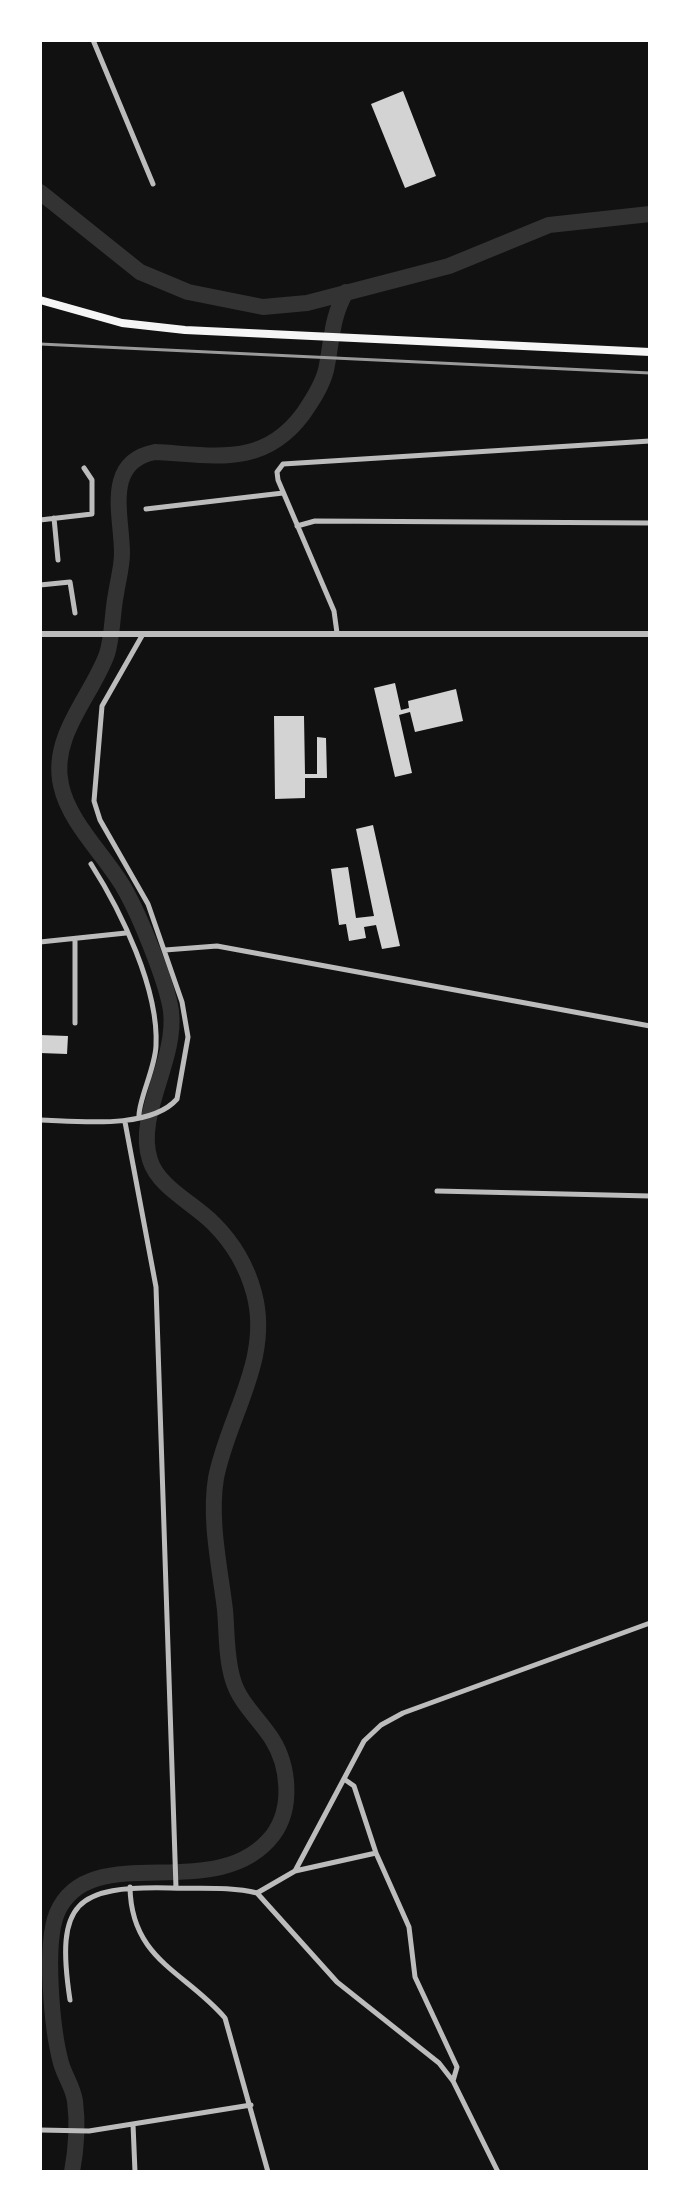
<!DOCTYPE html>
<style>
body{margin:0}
#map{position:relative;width:690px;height:2212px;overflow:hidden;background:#111;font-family:Ubuntu,sans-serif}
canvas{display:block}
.frame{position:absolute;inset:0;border:42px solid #fff;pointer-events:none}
</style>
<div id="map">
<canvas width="690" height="2212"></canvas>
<div class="frame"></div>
</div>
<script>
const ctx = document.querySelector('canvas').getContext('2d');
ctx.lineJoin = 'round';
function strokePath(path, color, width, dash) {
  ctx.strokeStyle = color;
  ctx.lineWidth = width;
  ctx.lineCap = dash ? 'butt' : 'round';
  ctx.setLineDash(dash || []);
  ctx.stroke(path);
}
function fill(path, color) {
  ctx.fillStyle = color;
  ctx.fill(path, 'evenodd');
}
strokePath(new Path2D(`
 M40,192L140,272L188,292L263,307L307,303L449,266L549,225L650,214
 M72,2172C76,2150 78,2124 75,2101C73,2087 65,2077 61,2063C52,2030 44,1944 57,1913C90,1836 217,1908 273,1835C293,1808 289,1766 272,1739C260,1720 239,1702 233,1680C226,1658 227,1632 225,1610C220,1568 209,1520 216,1478C228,1416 272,1359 254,1293C247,1267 233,1243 214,1224C195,1204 158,1187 150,1160C135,1115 177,1061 171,1011C167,982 139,914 124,888C105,855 69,823 61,785C50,736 92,696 107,654C113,635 112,613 116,594C118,580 122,567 122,553C122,516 103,462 155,452C214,455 263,468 303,414C312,401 322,386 326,370C332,342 331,318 346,292`), '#333', 16);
fill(new Path2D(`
 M403,91L436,176L405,188L371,104Z
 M395,683L401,710L409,708L408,701L456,689L463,721L415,732L410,712L399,715L412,773L395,777L374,688Z
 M274,716H304L305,774H317V737L326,738L327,778H305V798L275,799Z
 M373,825L400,946L382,949L376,925L364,927L366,938L349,941L346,924L339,925L331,869L348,867L356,918L374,916L356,829Z
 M40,1035L68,1036L67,1054L40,1053Z`), '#d3d3d3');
strokePath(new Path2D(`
 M93,40L153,184
 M146,509L283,493
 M54,518L58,560
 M40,520L92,514V480L84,468
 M297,526L315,521L650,523
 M40,585L70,582L75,613
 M337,633L334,611L278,480L277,472L283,464L650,441
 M91,864C121,911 159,989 156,1046C155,1069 138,1101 139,1117
 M75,940V1023
 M40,942L126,933
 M165,950L217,946L650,1026
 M40,1120C77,1121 150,1130 177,1099L188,1037L182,1002L148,904L100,820L94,801L102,706L143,634
 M125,1122L156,1287L176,1888
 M437,1191L650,1196
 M344,1779L354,1786L376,1853L409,1927L415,1977L457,2067L453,2081
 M295,1871L364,1741L381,1725L403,1713L650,1623
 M130,1887C131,1960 186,1972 225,2018L268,2172
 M257,1893L295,1871L376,1853
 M70,2000C55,1901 76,1886 170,1888C198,1889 230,1886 257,1893L337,1982L439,2063L453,2081L498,2172
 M133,2124L135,2172
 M40,2130L89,2131L251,2105`), '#bcbcbc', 5);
strokePath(new Path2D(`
 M40,634H650`), '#bcbcbc', 6);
strokePath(new Path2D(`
 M40,300L122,323L185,330L650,352`), '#f5f5f5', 8);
strokePath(new Path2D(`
 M40,344L650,373`), '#9a9a9a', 3);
</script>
